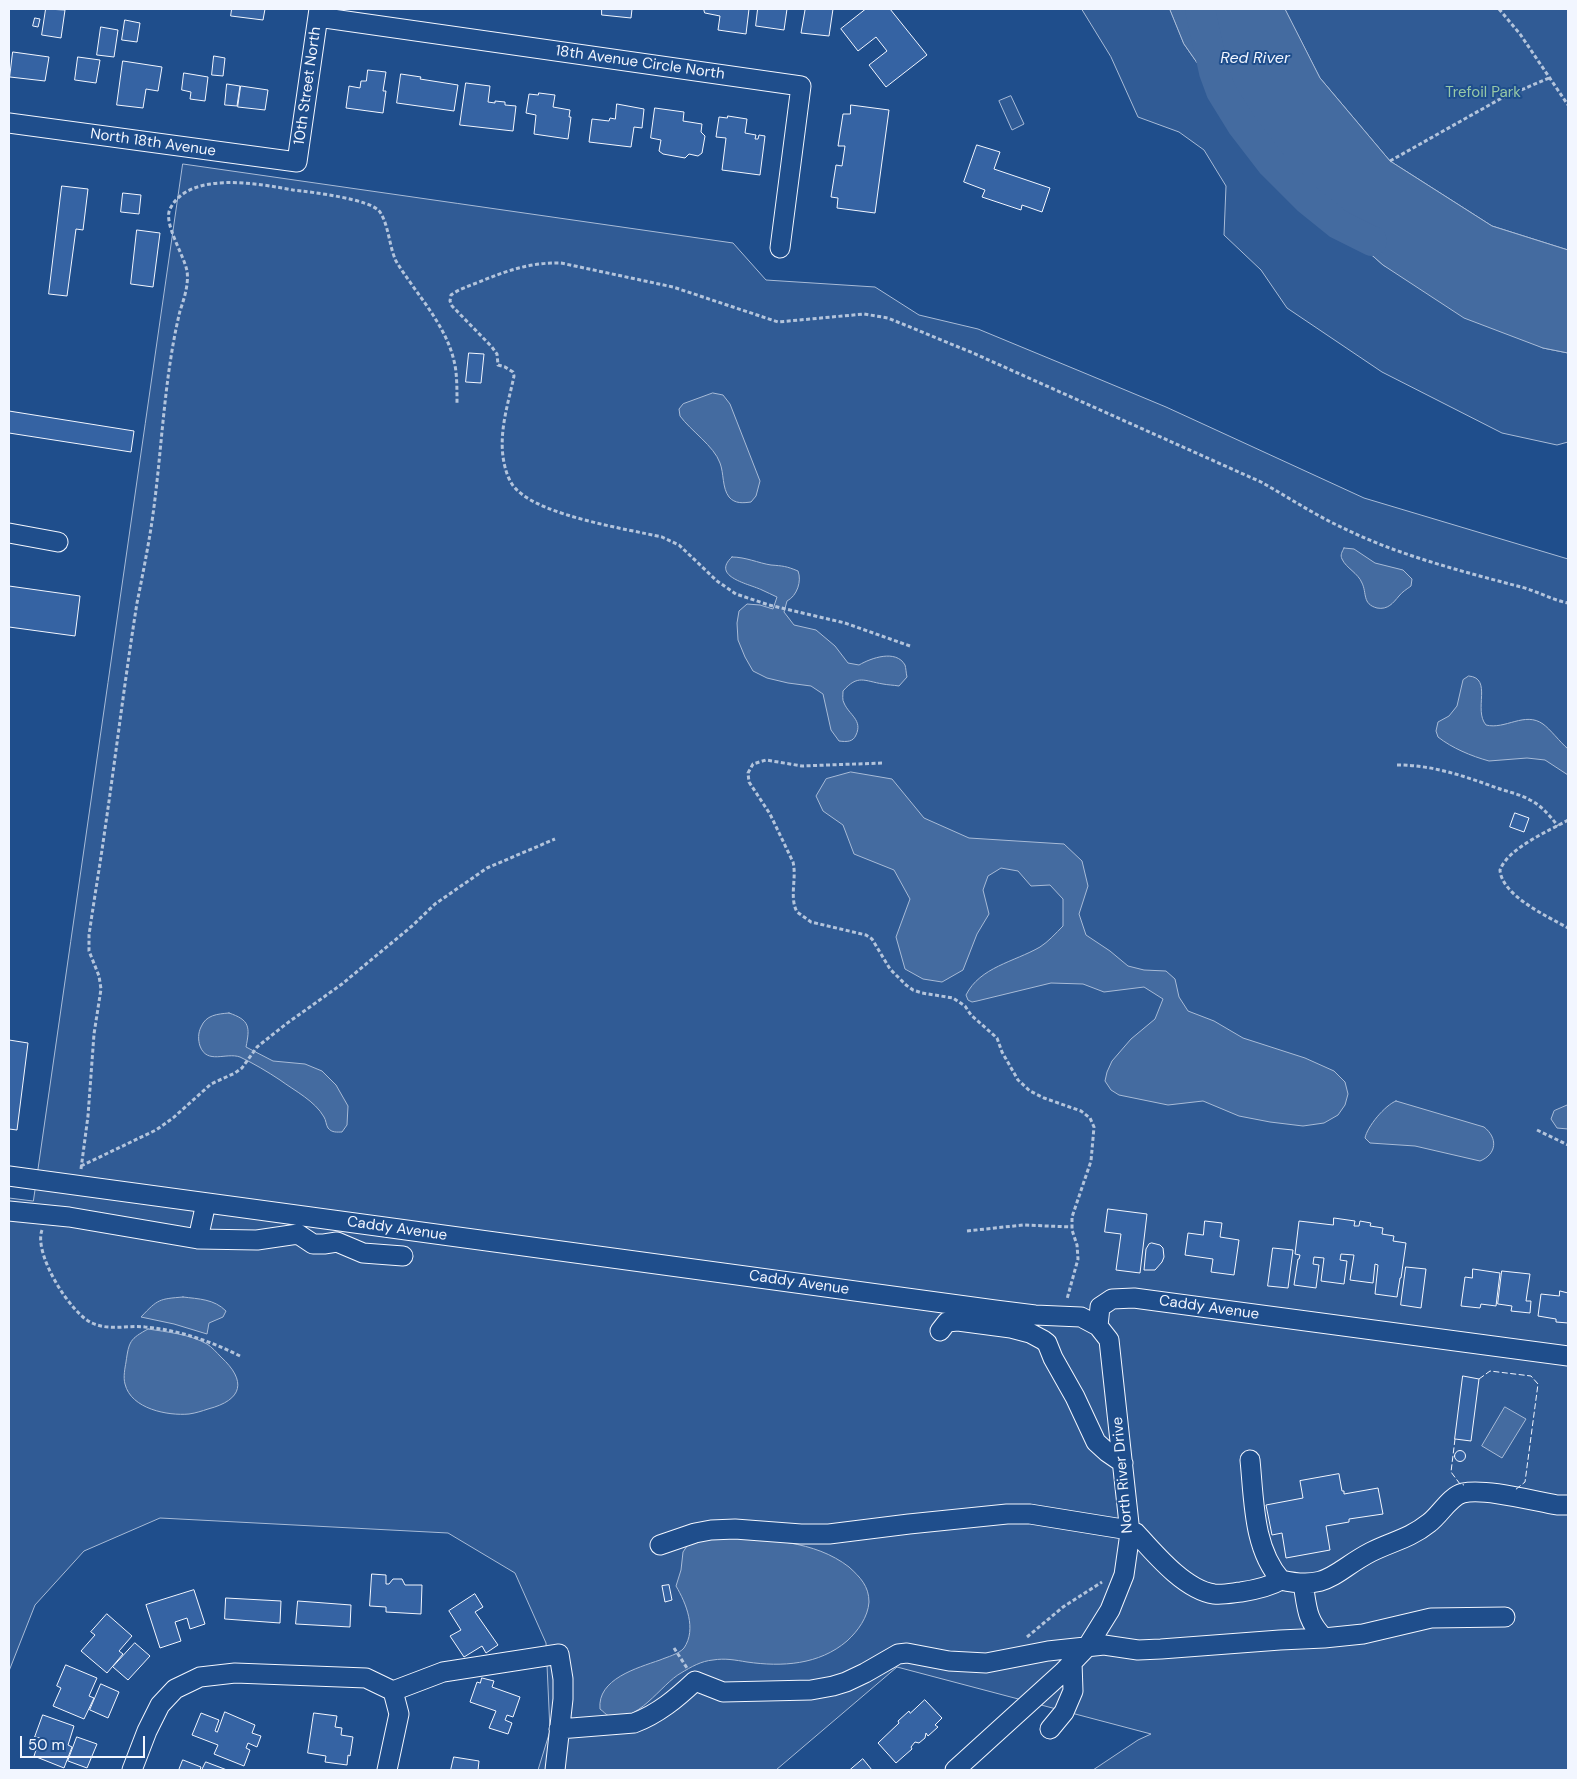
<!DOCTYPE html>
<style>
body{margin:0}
#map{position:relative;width:1577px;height:1779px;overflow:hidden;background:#1f4e8c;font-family:"DM Sans",sans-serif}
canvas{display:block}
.frame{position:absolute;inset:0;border:10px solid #f2f6ff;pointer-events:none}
.scale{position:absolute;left:20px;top:1736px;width:125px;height:22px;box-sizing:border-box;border:2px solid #f2f6ff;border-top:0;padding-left:6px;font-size:15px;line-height:18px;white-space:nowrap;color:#f2f6ff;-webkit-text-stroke:4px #1f4e8c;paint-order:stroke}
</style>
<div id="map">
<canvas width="1577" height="1779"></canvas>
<div class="frame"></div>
<div class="scale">50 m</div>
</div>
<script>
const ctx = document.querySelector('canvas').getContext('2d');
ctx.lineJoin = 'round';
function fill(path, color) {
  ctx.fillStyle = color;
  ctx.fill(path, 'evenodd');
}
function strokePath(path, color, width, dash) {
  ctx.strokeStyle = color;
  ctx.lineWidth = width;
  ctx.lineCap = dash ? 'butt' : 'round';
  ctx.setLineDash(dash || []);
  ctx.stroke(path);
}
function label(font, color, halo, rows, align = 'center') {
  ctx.font = font + ' "DM Sans",sans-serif';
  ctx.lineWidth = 4;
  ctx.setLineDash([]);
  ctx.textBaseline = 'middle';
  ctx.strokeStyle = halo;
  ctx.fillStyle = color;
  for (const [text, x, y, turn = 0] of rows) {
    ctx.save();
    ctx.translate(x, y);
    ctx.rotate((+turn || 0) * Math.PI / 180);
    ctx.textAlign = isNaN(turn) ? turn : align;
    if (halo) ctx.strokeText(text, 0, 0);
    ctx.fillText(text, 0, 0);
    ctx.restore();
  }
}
const built = new Path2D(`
 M1082,9H1170L1184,44L1230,110L1303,194L1383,265L1543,348L1568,353V442L1557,445L1502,433L1382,372L1287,308L1261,270L1224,235L1226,186L1204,150L1179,132L1138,117L1111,57Z
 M1285,9H1568V250L1492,226L1390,161L1320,78Z
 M1011,96L1024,124L1012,130L999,101Z
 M183,164L733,243L766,280L875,287L919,315L978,329L1082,372L1166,407L1364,498L1568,559V1770H1093L1138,1740L1151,1734L897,1667L776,1770H538L550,1731L546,1643L515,1573L448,1533L160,1518L84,1551L35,1605L9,1671V1198L33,1201Z`);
fill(built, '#305b95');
strokePath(built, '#a8bbd7', 1);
const water = new Path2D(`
 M1170,9H1285L1320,78L1390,161L1492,226L1568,250V353L1543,348L1464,318L1383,265L1303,194L1230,110L1184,44Z
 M713,393L723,395L730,404L760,481L756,496L751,502C743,503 735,504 729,497C722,488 724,473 720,463C714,446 691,431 680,416L679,409L683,404Z
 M1344,548L1354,549L1375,563L1403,570L1412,579L1411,586C1407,589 1402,592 1399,596C1393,603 1388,610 1377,608C1362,604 1367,593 1362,583C1358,573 1346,568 1342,559C1340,555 1342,552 1344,548Z
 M732,557C746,557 758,563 771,565C783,566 786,566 798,571C802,581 797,596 787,601L784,612L794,625L816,630L835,646L848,663L859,665C871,658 896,649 905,665C906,668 906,673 907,677L899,686C893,685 888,685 883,684C864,681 858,674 843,691C843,695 842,700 844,703C849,715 863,720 856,735C853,742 847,742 839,741L831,730L823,694L811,686L788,683L767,678L753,671L745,657L738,640L737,623L739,611L747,604L760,605L773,609L777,597C772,595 767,592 762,590C750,584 710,577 732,557Z
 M1469,676C1493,678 1473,710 1486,725C1505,730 1525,711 1543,724C1550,729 1560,742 1568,749V775L1545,760L1527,758L1489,761C1471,756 1452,748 1438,737L1436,731L1438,722L1449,716L1457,706L1463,680Z
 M851,772L892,779L924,818L969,838L1064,844L1082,861L1088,886L1079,914L1086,935L1110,951L1128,966L1144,970L1166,971L1175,979L1179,997L1188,1011L1214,1021L1243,1038L1305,1058L1334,1071L1345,1082L1348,1094L1345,1105L1338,1115L1324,1123L1303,1126L1270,1122L1239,1116L1203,1101L1168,1105L1119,1095L1111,1090L1105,1081L1107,1072L1112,1061L1131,1039L1155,1019L1163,999L1144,987L1104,992L1083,984L1051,983L977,1001L972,1002L968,1000L966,995C980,967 1014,962 1040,947C1048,942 1056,933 1063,926V899L1050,885L1031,886L1018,871L1001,868L988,876L983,890L989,914L977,934L963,970L942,982L923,979L905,969L896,937L910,899L894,870L854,854L843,825L823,811L816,796L826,779Z
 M229,1013C250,1020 250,1027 246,1047L273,1061L305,1064L322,1071L336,1085L348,1106L347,1125L342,1132C337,1132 332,1133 328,1128C326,1125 326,1120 324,1117C315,1101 295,1091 280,1080C268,1072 253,1063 240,1057C226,1052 207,1065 200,1046C198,1040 198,1033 201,1027C206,1015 217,1014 229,1013Z
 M1396,1101L1484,1127C1498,1138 1497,1154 1480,1161L1415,1146L1370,1143L1365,1138C1367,1127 1385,1105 1396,1101Z
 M1568,1105V1129L1557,1128L1551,1119L1554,1111Z
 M183,1297C199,1299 214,1299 226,1311L223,1317L209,1323L207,1334L174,1324L141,1317C158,1299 159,1299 183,1297Z
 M148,1329C167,1332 189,1334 207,1344C212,1347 217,1353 221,1357C247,1381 243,1400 208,1409C202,1411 196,1413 189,1414C168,1416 131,1409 125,1384C123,1377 125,1368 126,1362C129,1341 130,1339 148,1329Z
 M1505,1407L1526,1419L1502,1458L1482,1446Z
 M725,1537C768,1540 814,1540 849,1567C860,1577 869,1586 869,1602C868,1617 858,1631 847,1641C819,1665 782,1667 747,1662C735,1660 725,1658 713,1660C701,1661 691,1667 681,1673C661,1684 637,1725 609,1716C606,1715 603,1711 600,1709C597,1679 637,1668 660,1660C667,1657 679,1654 684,1648C697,1629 686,1603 676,1586L681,1570L683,1552L689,1543Z`);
fill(water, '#446ba0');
strokePath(water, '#a8bbd7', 1);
strokePath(new Path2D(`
 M1200,9L1214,72L1221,91L1242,125L1272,164L1307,199L1338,224L1372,241`), '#446ba0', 30);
const building = new Path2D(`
 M46,9L65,10L61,38L42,35Z
 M232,9H265L263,20L231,16Z
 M602,9H632L631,18L602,15Z
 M704,9H749L746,34L718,30L720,16L705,13Z
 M758,9H787L784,30L756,26Z
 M795,9H833L829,36L801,33L805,10Z
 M866,9H890L927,55L886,87L869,65L887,51L876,37L858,51L841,29Z
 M35,18L40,19L38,27L33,26Z
 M125,20L140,23L137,42L122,40Z
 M101,27L118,30L114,57L97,55Z
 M13,52L49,57L45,81L10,77Z
 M214,56L225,58L223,76L212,75Z
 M78,57L100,60L96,83L75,80Z
 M123,61L162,67L158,91L146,89L143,108L117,105Z
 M368,70L386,72L383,91H386L383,113L346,108L349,86L360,88L361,81H366Z
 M184,73L208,77L205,101L190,99L191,92L182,90Z
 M401,74L421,77L420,79L458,85L454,111L397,103Z
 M466,83L490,86L488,102L495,103V101L505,102V105L516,106L513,131L460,125Z
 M227,84L240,86L237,106L225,105Z
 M241,86L268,90L265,110L238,107Z
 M539,93L555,95L553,107L570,110L569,117H571L568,139L534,134L536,115L526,113L529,94L538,95Z
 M617,104L644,109L642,128L634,127L631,147L589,142L592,119L609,121L610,118L615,119Z
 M851,105L889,110L875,213L837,208L838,198L831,197L836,165L842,166L845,146H838L843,114H850Z
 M655,108L684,112L683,121L702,124L701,132L705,136L702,153L698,156L689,154L685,158L663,154L659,151L661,140L651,138Z
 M728,116L747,119L745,133L756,135L755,139H758L759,135L765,136L760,175L722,170L726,138L716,137L719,117L727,118Z
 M977,145L1000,152L994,169L1050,188L1042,212L1022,205L1021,210L982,197L985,190L964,182Z
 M62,186L88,189L83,230L76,229L67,296L49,294Z
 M123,193L141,195L139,214L121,212Z
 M137,230L160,233L153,287L131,284Z
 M469,353L484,354L481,383L466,382Z
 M9,411L134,431L131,452L9,433Z
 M9,586L80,596L75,636L9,627Z
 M1515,813L1529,818L1524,832L1510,827Z
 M9,1040L28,1043L17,1130L9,1129Z
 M1108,1209L1147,1214L1140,1273L1116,1270L1121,1234L1105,1232Z
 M1334,1218L1355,1221L1354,1226H1359L1360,1221L1371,1223L1370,1226L1383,1228L1382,1234L1394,1236L1393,1241L1406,1243L1401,1278H1400L1397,1297L1375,1294L1378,1265L1375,1264L1373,1283L1350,1280L1354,1255L1341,1254L1340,1260L1347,1261L1344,1284L1321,1281L1324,1258L1314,1257L1313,1264L1319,1265L1316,1288L1294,1285L1298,1259H1299L1300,1255L1295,1254L1299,1221L1333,1225Z
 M1205,1221L1222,1223L1220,1237L1239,1240L1234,1275L1211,1272L1213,1259L1185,1255L1188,1233L1203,1235Z
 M1152,1243L1160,1245L1163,1248L1164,1257L1162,1262L1155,1270H1144L1146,1249L1149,1244Z
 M1273,1248L1293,1250L1288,1288L1268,1286Z
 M1406,1267L1426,1269L1421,1308L1401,1305Z
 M1473,1269L1500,1273L1496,1306L1481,1304L1480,1308L1461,1306L1465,1277L1472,1278Z
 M1502,1271L1530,1274L1526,1301H1531L1530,1313L1511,1311L1512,1306L1498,1304Z
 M1560,1291L1568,1293V1323L1556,1322V1319L1538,1316L1541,1294L1559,1296Z
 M1463,1376L1479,1379L1471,1441L1455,1439Z
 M1454.5 1456a5.5 5.5 0 1 1 11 0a5.5 5.5 0 1 1-11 0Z
 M1339,1474L1342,1491H1344V1494L1378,1488L1383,1514L1349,1519V1522L1326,1526L1330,1550L1286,1558L1282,1533L1272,1535L1266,1505L1303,1498L1300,1481Z
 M372,1574L386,1575V1584H389L393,1579H402L405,1585H422L421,1614L386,1612V1607L370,1606Z
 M669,1585L672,1600L665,1602L662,1586Z
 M194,1590L205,1624L190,1629L187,1618L175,1622L181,1641L160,1648L146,1605Z
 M475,1594L483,1607L475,1612L498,1645L486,1653L482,1646L464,1657L450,1636L461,1630L449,1611Z
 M226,1598L281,1601L280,1623L225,1619Z
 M298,1601L351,1605L350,1627L296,1624Z
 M107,1614L132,1636L119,1651L123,1654L107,1673L81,1651L95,1635L91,1632Z
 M135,1643L150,1656L128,1680L113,1667Z
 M66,1665L97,1678L89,1696L94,1698L84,1719L53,1706L61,1688L57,1686Z
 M482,1678L494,1681L492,1687L520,1697L513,1717L507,1715L505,1720L512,1723L508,1734L489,1728L496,1711L470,1702L477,1682L480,1683Z
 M101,1684L119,1692L108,1718L90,1710Z
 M925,1700L942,1718L935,1725L938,1727L928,1736L926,1733L925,1738L919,1743L915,1742L911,1747L912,1749L896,1763L878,1743L899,1723L898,1721L909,1711L910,1713Z
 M225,1712L255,1725L252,1733L261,1736L257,1747L248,1743L246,1748L250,1750L244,1766L214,1754L218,1745L192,1735L201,1713L219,1720L215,1731L217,1732Z
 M314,1713L337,1716L335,1727L342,1728L341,1735L353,1737L350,1756L348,1755L347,1765L325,1762L326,1756L308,1753Z
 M43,1715L74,1726L68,1745L72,1747L64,1768L34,1756L40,1738L35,1737Z
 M77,1737L97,1744L87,1768L68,1761Z
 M454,1757L479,1761L478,1770H451Z
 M863,1759L872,1770H850Z
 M183,1760L201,1767L200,1770H179Z
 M206,1762L227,1770H202Z`);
fill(building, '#3563a3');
strokePath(building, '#f2f6ff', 1);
const minor = new Path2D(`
 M318,17L801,86L780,248
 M9,123L297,162L319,9
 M9,533L58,542
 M9,1176L995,1310L1035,1315L1081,1317L1098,1326L1109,1340L1130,1533L1124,1575L1110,1610L1087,1647L1063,1672L955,1770
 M9,1211L69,1217L198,1239L257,1240L298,1234L313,1244H324L337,1242L363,1253L403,1256
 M198,1239L206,1203
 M1098,1326L1100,1307L1112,1299L1134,1298L1568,1356
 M940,1331L947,1322L958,1321L1011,1328L1030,1333L1043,1340L1047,1343L1053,1358L1075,1397L1096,1442L1107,1452L1123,1463
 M1250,1460C1254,1499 1253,1549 1281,1580
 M660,1545L695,1533L711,1530L735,1529L801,1534H829L909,1524L1007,1514H1030L1129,1530L1136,1533C1155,1554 1185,1590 1214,1594C1223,1595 1232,1593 1241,1592C1254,1590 1269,1587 1281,1580C1329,1591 1334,1571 1371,1552C1393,1541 1409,1539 1429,1523C1440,1515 1450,1496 1463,1493C1485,1488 1534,1501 1557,1505H1568
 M1303,1583C1307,1607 1306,1620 1324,1638
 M393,1691L443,1672L559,1654L563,1679V1699L555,1770
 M559,1729L634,1723C658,1714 677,1698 695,1681L723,1692L811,1690L833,1686L846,1682L865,1673L898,1654L907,1653L949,1661L986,1663L1048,1651L1104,1645L1138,1650L1161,1649L1280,1640L1324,1638L1363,1634L1431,1618L1505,1617
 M1050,1729L1064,1712L1073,1691L1072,1662
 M132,1770L147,1731L160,1705L175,1689L200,1677L235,1673L366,1678L393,1691
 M387,1770L399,1714L393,1691`);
strokePath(minor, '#f2f6ff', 21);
strokePath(new Path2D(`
 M1499,9L1520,34L1568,105
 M1390,161L1500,99L1549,78
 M910,646L845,623L769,605L736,594L717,581L679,545L662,537C626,529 543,516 517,490C511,485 507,475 505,467C497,436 508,405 514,376L513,372L505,367L498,365L497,354L492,347L452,306L450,301L451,295C459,289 469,286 479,282C506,271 531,262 561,263L673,287L778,322L864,314L888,318L973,353L1261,482C1288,497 1313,514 1341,527C1397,555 1461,571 1521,587C1537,591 1552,600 1568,603
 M882,763L802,766L766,760L753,764L748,773L749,782L770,814L793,862C797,878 789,897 797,912L811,922L866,935L872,939L890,969L906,985L913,990L922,993L953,998L965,1006L971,1015L997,1038L1002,1052L1018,1080L1030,1091L1044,1098L1081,1111L1090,1118L1094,1127L1091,1161L1072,1217V1230L1077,1245L1078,1259L1067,1299
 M1397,765C1433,765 1464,776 1497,788C1508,792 1520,794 1530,800C1542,806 1550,816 1558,826
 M1568,820C1549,831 1508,848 1500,870C1502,896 1547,916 1568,928
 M1537,1130L1568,1145
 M81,1166L156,1130L173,1118L211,1084L235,1073L242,1068L257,1047L286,1024L342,984L412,926L435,904L487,868L555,839
 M81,1169L88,1116L94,1034L101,989L99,976L89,951V935C94,900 100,865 105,829C116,754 125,678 137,603C142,578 147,553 151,528C162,457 163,381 180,311C184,299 189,284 187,271C184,255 163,223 170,209C189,170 260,184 293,190C311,192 371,199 380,212C389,226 389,246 396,261C417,296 451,329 456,372C457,382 457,392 457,403
 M42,1230C33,1254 71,1314 92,1323C109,1331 128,1325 145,1327C179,1330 210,1341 240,1356
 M967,1231L1023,1225L1072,1227
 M1027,1637L1063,1607L1102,1582
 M674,1648L687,1668`), '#b3c4dc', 3, [4, 2.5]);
strokePath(minor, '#1f4e8c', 19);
strokePath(new Path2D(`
 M1479,1379L1490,1371L1531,1376L1538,1384L1525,1482L1515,1490
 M1455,1439L1451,1472L1460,1484L1464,1485`), '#f2f6ff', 1, [6, 2.5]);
label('15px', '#f2f6ff', '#1f4e8c', [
 ["18th Avenue Circle North",640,63,8],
 ["10th Street North",308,86,-82],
 ["North 18th Avenue",153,143,8],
 ["Caddy Avenue",397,1229,8],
 ["Caddy Avenue",799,1283,8],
 ["Caddy Avenue",1209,1308,8],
 ["North River Drive",1123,1475,-95]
]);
label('15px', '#97c8a6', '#1f4e8c', [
 ["Trefoil Park",1483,93]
]);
label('italic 16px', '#f2f6ff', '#1f4e8c', [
 ["Red River",1255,59]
]);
</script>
